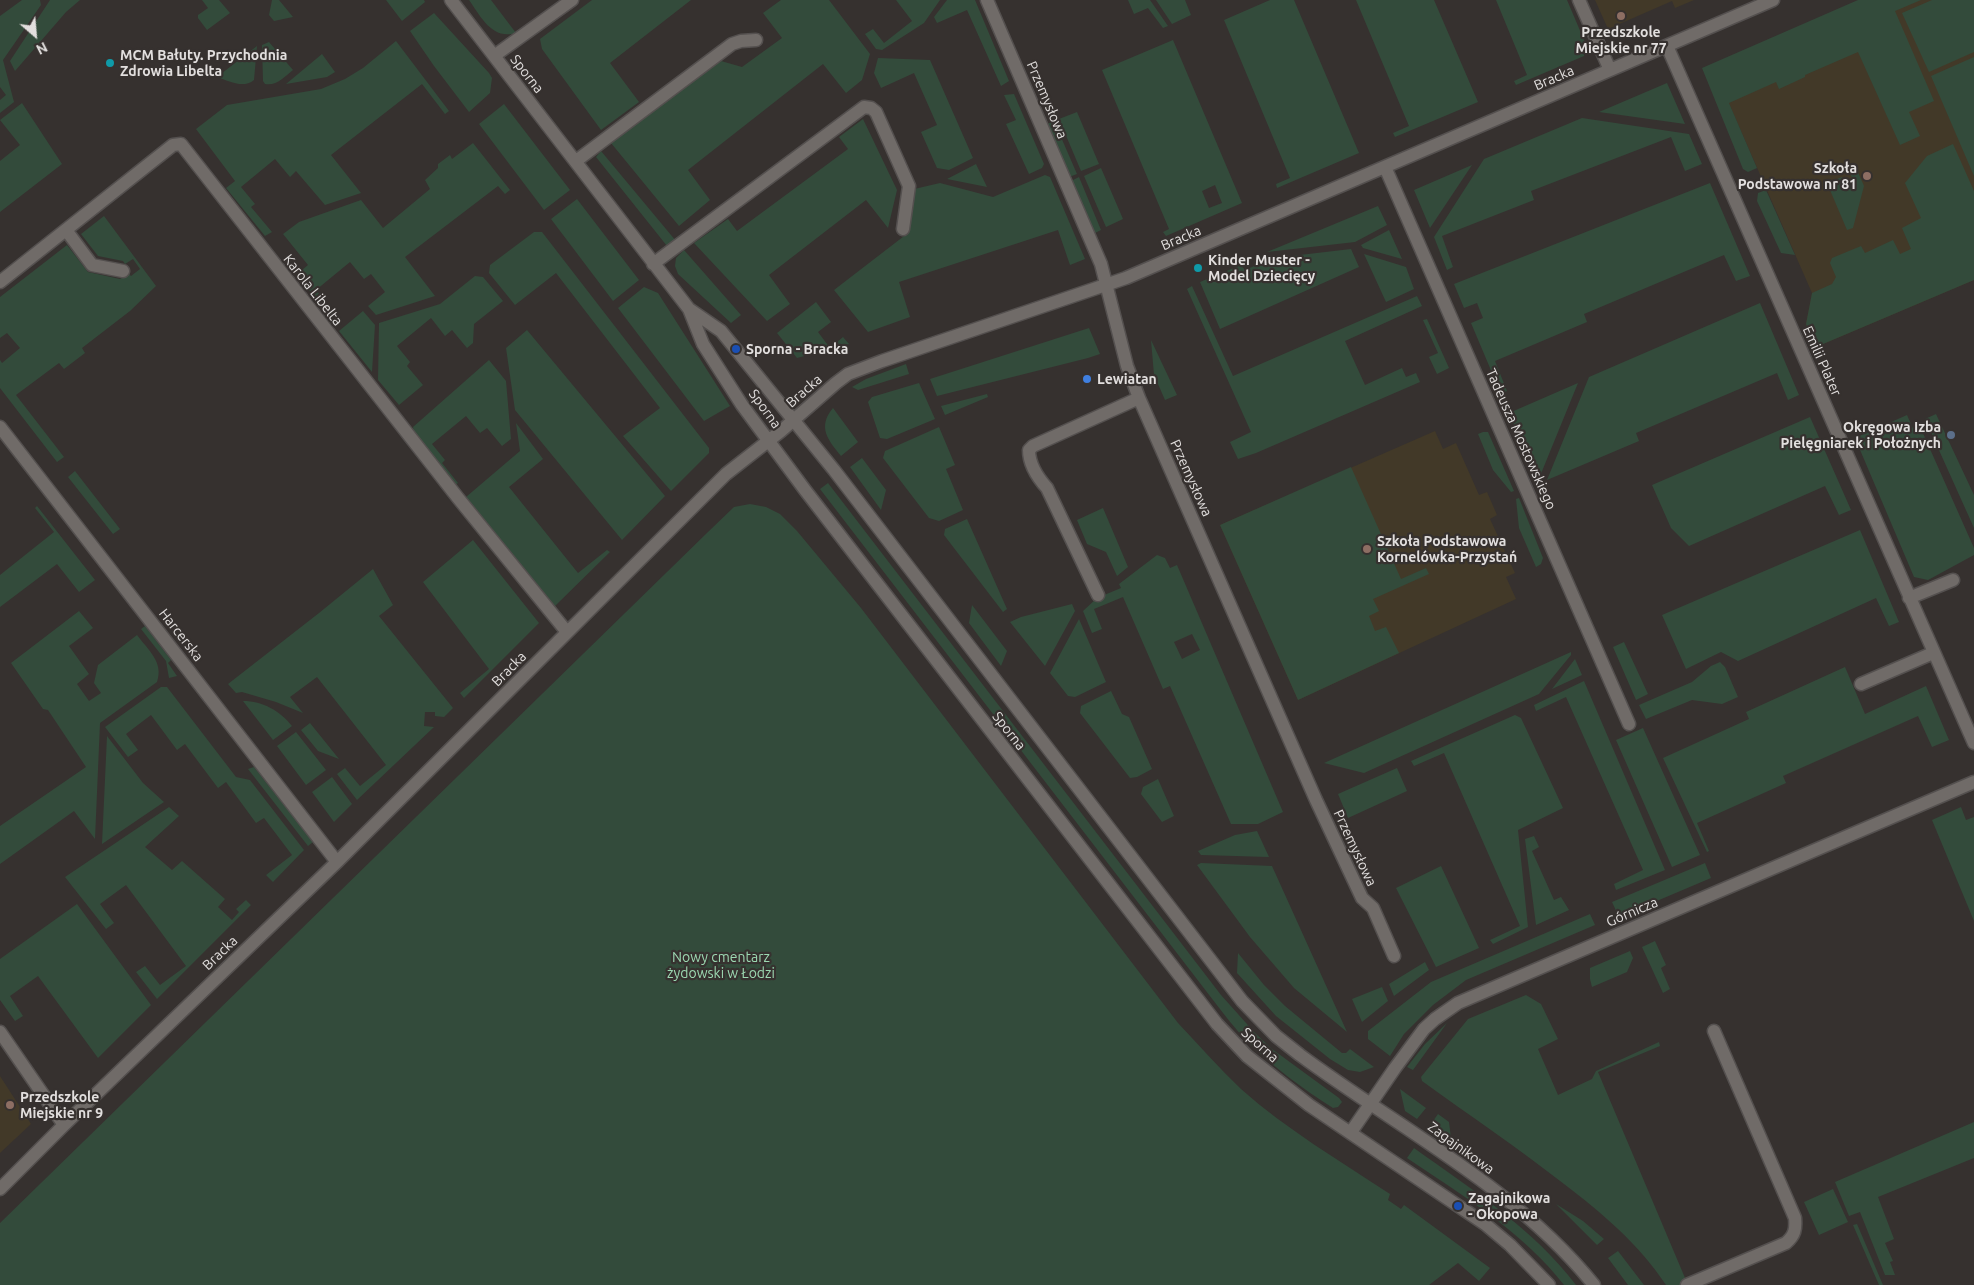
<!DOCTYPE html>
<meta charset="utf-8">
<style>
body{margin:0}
#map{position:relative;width:1974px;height:1285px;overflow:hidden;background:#36312f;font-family:Ubuntu,sans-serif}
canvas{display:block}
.north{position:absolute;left:10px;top:10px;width:50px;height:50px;-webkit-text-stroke:4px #36312f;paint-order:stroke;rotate:153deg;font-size:14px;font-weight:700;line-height:20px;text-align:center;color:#e2dfde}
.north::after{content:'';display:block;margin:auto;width:18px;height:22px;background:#e2dfde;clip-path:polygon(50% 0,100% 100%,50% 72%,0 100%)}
</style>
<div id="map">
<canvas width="1974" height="1285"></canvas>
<div class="north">N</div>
</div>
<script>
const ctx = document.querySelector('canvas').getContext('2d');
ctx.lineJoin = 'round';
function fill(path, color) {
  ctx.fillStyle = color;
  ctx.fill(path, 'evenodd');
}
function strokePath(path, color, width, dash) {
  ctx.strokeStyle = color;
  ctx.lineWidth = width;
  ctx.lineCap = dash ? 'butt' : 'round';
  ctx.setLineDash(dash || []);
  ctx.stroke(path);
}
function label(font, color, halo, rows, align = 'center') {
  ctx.font = font + ' Ubuntu,sans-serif';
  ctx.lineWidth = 4.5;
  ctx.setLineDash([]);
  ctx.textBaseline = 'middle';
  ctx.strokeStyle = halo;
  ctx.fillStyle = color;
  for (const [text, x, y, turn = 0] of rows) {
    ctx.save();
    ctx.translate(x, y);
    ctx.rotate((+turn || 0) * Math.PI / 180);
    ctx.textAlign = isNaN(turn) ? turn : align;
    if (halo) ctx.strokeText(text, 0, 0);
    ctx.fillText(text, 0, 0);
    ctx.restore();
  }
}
fill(new Path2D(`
 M1595,0H1694L1675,8L1672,1L1608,29Z
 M1904,0H1974V280L1816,347L1806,324L1812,293L1719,81Z
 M1435,431L1443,449L1456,443L1479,495L1487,492L1497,515L1490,519L1515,573L1506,577L1516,599L1298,700L1220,525Z
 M0,1076L31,1124L0,1153Z`), '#423928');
fill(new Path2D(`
 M22,0H40L41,5L3,60L14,102L0,113V100L6,95L0,87V16Z
 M50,0H80L66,12L15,71L10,61Z
 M202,0H219L230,13L207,30L198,18V15L208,8Z
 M272,0H279L293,17L274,21L269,15Z
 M386,0H424L425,2L402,21Z
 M469,0H491L516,33C492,40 481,17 469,0Z
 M592,0H691L610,63L639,102L601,130L542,49L540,39Z
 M781,0H829L870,54L862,80L846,93L823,64L688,170L710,200L679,226L611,143L721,61L742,67L782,38L763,13Z
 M896,0H940L924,23L882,50L876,49L865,34L873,29L884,43L912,21Z
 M947,0H975L1009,81L1001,86L967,10L937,23L934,17Z
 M1128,0H1150L1168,26L1163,28L1148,8L1134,14Z
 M1156,0H1185L1191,15L1172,24Z
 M1270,0H1294L1359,153L1277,188L1276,184L1290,178L1224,20Z
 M1356,0H1434L1478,102L1395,137L1393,133L1409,126Z
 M1496,0H1567L1587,47L1584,56L1516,85L1514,81L1527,75Z
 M1858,0H1921L1895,11L1934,101L1909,112L1920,136L1900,145L1858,52L1805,75V77L1779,89L1776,82L1729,103L1757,168L1748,172L1743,169L1702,68Z
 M1932,0H1974V52L1929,72L1902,13Z
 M434,13L489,73L492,78L490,93L469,112L434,66L410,31Z
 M1173,40L1242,203L1166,236L1163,232L1169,229L1102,70ZM1215,185L1222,203L1209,208L1202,191Z
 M396,41L449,111L445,114L422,84L331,155L361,193L325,205L296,171L290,177L275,159L241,187L255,204L251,207L272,232L265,236L226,188L235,181L196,129L227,105L321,89L345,79L363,68Z
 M269,42L293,70C284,77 277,86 265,84L263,81L262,45Z
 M257,46L254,80C243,89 229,81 217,77Z
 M322,54L335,72L327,77L286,84Z
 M1974,57V176L1931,76Z
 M878,58L930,60L973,158L949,170L937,168L921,132L937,125L914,73L881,88L874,73Z
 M1667,83L1685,124L1599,112Z
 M1014,94L1044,164L1042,168L1029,174L1006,124L1016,120L1004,95Z
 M22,103L62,164L0,212V161L20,145L0,120Z
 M504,104L570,190L544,210L479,124Z
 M1077,112L1099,164L1081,171L1059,119Z
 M1582,118L1689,134L1702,164L1685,171L1671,137L1531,191L1534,200L1442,236L1453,267L1447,270L1434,237L1484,159Z
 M863,119L897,190L888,228L866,200L769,275L790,304L767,321L694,243L728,219L737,231L848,149L839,137Z
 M1054,121L1077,174L1069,177L1047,124Z
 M473,143L510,190L505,194L498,186L405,257L435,296L376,315L368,306L385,292L371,274L364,279L350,262L316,290L329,306L325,309L296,275L308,265L283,234L299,222L361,200L383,228L430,189L425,180L438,168V164L450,155L452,159Z
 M1953,144L1974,191V280L1816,347L1806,324L1812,293L1832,284L1836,277L1830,263L1832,258L1861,246L1865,253L1893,240L1900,254L1911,249L1902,228L1921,218L1905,183L1927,156Z
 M601,151L676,241L667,246L596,157Z
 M976,164L987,187L947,179Z
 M1472,165L1430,228L1414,190Z
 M1101,168L1123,219L1106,227L1084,176Z
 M1857,170L1864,186L1853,228L1847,230L1827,183L1842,177L1845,184L1853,180L1850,173Z
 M1045,175L1050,177L1085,259L1070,265L1058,230L899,282L910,317L868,332L834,290L908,233L910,190L940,183L993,197Z
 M1079,177L1101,230L1093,234L1071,181Z
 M1710,183L1750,276L1736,281L1724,255L1584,314L1587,322L1495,361L1507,391L1501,394L1471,323L1483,318L1477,303L1464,308L1454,284Z
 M1766,190L1795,255L1781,253L1757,201L1758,193Z
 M577,199L639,280L613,301L551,219Z
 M1378,206L1387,225L1355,242L1267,252Z
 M104,216L156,286L130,311L82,348L85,353L64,369L59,363L16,395L64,457L57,462L0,388V360L2,363L20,348L7,333L0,338V297L67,245L88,272L120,279L128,273L131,276L140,269L133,259L125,264L123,261L98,256L81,234Z
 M1389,230L1402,259L1363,248L1361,245Z
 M534,232H542L709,448V453L671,491L623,436L660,408L556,273L515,305L489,273L490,265Z
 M1351,249L1359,267L1220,329L1200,282L1241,265L1245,270L1259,264L1257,260Z
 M684,250L741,315L731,323L678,274L675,266L676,258Z
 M1364,254L1406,267L1414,289L1386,302Z
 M475,276L483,277L503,301L474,324L473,343L467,348L452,330L445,336L431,318L397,346L410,362L407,366L423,385L399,405L378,380L379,323L440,304Z
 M1192,286L1233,376L1417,296L1422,306L1345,341L1365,385L1402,368L1406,377L1416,373L1420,382L1256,453L1238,459L1230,442L1251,432L1187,289Z
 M644,287L658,293L730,406L704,421L618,308Z
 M816,302L831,322L818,332L830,348L843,337L849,344L797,358L777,333Z
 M1760,303L1799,395L1788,400L1777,373L1636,433L1639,441L1547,480L1589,377Z
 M363,311L375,325L372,372L339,331Z
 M1427,319L1449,368L1437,374L1429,357L1438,353L1423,320Z
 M1089,328L1100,354L1088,358L937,396L930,379Z
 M527,330L665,496L622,540L515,410L506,348Z
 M1151,340L1177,395L1165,400L1154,375Z
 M489,360L506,381L511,439L502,446L487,428L480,433L466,416L432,444L445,460L442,463L458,483L455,485L414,434L413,427Z
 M906,364L909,374L858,390L852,387L866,379Z
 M919,383L935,419L887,439L880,438L868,402L872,397Z
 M1578,383L1538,481L1509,413Z
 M987,394L988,397L945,415L941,406Z
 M833,408L858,442L841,456C828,440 817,427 833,408Z
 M1936,414L1974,495V528L1925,419Z
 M1907,415L1915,433L1922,431L1974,548V555L1928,580L1914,577L1855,438Z
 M1810,417L1851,510L1839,515L1825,486L1689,546L1671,528L1652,485Z
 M516,423L543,459L509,487L578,573L607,550L610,552L555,606L466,497L520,451Z
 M939,427L955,465L946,469L963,510L939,521L929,518L883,458L885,451Z
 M1483,432H1488L1514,491L1511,492L1493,470L1478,434Z
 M862,458L886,490L881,510L850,467Z
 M1351,467L1401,579L1426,568L1429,574L1373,599L1379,611L1369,616L1375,631L1386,627L1399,653L1298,700L1220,525Z
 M75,471L120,529L113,534L68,477Z
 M828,483L1221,995L1255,1033L1272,1049L1339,1098L1342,1102L1338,1107L1333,1108C1303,1089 1273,1067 1248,1042C1235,1029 1224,1014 1213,1000L820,489Z
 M1519,498L1543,558L1541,564L1536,567L1519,528L1516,499Z
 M750,504L766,507L780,514L797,531L861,608L1178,1023C1199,1045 1219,1068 1241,1089C1286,1129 1340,1161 1390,1194L1388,1200L1401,1209L1404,1205L1490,1268L1479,1281L1458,1263L1429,1285H0V1223L709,531L734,507Z
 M37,506L95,580L79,592L57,564L0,607V575L54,532L35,508Z
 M1103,508L1128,567L1117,576L1106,552L1087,544L1077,520Z
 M967,519L1007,609L1003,612L944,535L945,529Z
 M1860,530L1899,622L1889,626L1876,598L1738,661L1721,652L1686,669L1662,615Z
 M473,540L539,623L464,698L460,693L489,669L423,582Z
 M1157,555L1165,558L1170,568L1177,565L1283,812L1258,824H1231L1170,686L1163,689L1123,597L1094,609L1102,629L1092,633L1083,611L1097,598L1121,588L1119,584ZM1192,634L1200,650L1182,659L1174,642Z
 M373,569L393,605L379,616L453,708L444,717L435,716V712H425L424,726L434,727L357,800L337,774L345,768L360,786L386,765L317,677L290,697L303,713L276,702L242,692L236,693L228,684L319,613Z
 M1072,604L1075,611L1045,666L1010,622L1021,617Z
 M972,605L1007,651L1001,666L969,623Z
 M79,611L93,628L69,646L89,674L77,684L89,701L101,693L94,683L98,665L137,635C148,650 164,662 157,682L100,723L95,839L74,811L0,864V826L86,767L48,710L43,709L11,663Z
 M1079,619L1106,682L1075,697L1068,696L1050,673Z
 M145,626L171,660L168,663L177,676L169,678L166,661L141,629Z
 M1624,642L1648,694L1636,700L1613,647Z
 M1571,652V655L1539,694L1364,773L1324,763Z
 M1575,659L1582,675L1552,689Z
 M1720,662L1725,667L1738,697L1722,704L1692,700L1646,719L1639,705L1692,682L1711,666Z
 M1845,667L1865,714L1926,686L1949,740L1932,747L1918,716L1783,776L1786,783L1697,823L1709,851L1707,852L1663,758L1749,719L1746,712Z
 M1584,681L1665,870L1616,890L1614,884L1643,870L1566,697L1536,711L1534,705Z
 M161,687H167L236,777L250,780L304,850L273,882L266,875L292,855L264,818L256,823L226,782L218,788L185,744L177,750L151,715L126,734L138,750L128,757L105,727Z
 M1111,691L1122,714L1129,717L1152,769L1137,777L1130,778L1080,713L1081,706Z
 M243,701C263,701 280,711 292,726L273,740Z
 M1515,715L1521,718L1563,808L1518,830L1528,927L1493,944L1490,940L1520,926L1444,753L1414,766L1411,761Z
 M310,723L339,759L318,751L301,730Z
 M1643,728L1700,855L1672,867L1616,740Z
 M296,732L326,770L306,785L277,746Z
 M107,736L143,783L164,802L102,844Z
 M254,767L313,842L308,846L248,769Z
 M1397,768L1407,791L1348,818L1338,794Z
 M332,777L352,804L334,822L312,792Z
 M1158,779L1174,816L1162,822L1141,794L1143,787Z
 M169,807L179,816L145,847L172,870L182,861L225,899L218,907L232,920L239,912L236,909L246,900L251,905L157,999L136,972L145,966L160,985L186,966L126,885L100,904L114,923L106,929L65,877Z
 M1961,807L1966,820L1974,817V921L1932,820Z
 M1257,831L1269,857L1201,855L1198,851L1235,835Z
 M1534,836L1539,847L1532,851L1554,900L1561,897L1569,910L1536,925L1525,839Z
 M1201,863L1272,866L1347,1032L1294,988L1250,937L1197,865Z
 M1705,863L1711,878L1619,917L1612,902Z
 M1441,866L1479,948L1436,967L1396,888Z
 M77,904L151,1005L98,1058L38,976L10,996L23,1016L15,1021L0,1000V959Z
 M1590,914L1595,925L1466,980L1433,1005L1404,1034L1390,1056L1368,1039V1031L1431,982Z
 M1655,941L1666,965L1661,968L1670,989L1663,993L1642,947Z
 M1630,951L1633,958L1627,972L1592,987L1590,979V968Z
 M1238,953L1264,985L1285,1006L1342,1053H1346L1350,1049L1374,1067L1360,1072L1348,1070L1330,1059L1276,1016L1237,973Z
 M1425,962L1429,970L1394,996L1389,984Z
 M1382,987L1388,1001L1362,1022L1352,999Z
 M1526,995L1541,1004L1558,1039L1538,1049L1558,1095L1592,1079L1596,1071L1659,1042L1660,1046L1598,1072L1688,1285H1666C1639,1244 1602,1213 1564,1184C1518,1148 1469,1115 1422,1081L1421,1077L1468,1019Z
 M1447,1023L1413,1070L1407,1067L1425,1044Z
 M1400,1089L1426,1108L1417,1119L1405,1111Z
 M1438,1114L1449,1122L1452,1146L1428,1128Z
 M1974,1122V1158L1878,1197L1894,1239L1885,1243L1893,1261L1890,1262L1895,1275H1885L1860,1212L1849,1216L1835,1182Z
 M1414,1148C1471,1189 1533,1228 1576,1285H1564C1523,1232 1462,1195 1407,1158Z
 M1833,1189L1848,1222L1819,1235L1804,1202Z
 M1556,1204L1583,1221L1604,1239L1597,1245Z
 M1857,1224L1883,1285H1879L1853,1225Z
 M1618,1251L1644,1285H1628L1608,1258Z`), '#334b3b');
const minor = new Path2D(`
 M451,0L689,309L703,344L742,405L805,490L1217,1024L1247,1056L1309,1105L1485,1224L1510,1245L1549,1285
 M987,0L1101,264L1127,366L1139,398L1316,800L1362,898L1373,908L1394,956
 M1579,0L1610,70
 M1667,46L1974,743
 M494,56L572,0
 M576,161L732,44L741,41L756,40
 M1385,167L1629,724
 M66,230L92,265L123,271
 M653,264L864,107L871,108L876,112L909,186L903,229
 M0,282L173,145L181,144L458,498L567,632
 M689,309L721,331L834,470L1242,1001L1276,1036L1300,1055C1400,1129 1515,1187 1594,1285
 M0,427L337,862
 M1098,595L1047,488C1038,478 1029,465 1029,450L1033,446L1139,398
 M1909,598L1953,580
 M1861,684L1933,653
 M0,1032L64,1125
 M1351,1132L1395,1068L1424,1029L1435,1019L1458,1003L1974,782
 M0,1189L64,1125L337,862L726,474L781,431L836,383L848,374L882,361L1126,278L1773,0
 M1687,1285L1786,1243C1795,1235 1796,1229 1795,1218L1714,1031`);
strokePath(minor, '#54504f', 15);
strokePath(minor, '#706b68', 12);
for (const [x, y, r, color] of [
 [1621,16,5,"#8d6e63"],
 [110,63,5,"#0f9aa8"],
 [1867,176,5,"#8d6e63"],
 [1198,268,5,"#0f9aa8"],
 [736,349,5,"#1a4fb4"],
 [1087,379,5,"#3f7fe0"],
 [1951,435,5,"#5c6f8a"],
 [1367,549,5,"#8d6e63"],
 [10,1105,5,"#8d6e63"],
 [1458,1206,5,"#1a4fb4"]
]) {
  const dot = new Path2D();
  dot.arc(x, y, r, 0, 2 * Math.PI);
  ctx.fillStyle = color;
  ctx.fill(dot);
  strokePath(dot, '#36312f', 2);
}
label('bold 14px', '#e2dfde', '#36312f', [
 ["Przedszkole",1621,32,"center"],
 ["Miejskie nr 77",1621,48,"center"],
 ["MCM Bałuty. Przychodnia",120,55],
 ["Zdrowia Libelta",120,71],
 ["Szkoła",1857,168,"right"],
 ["Podstawowa nr 81",1857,184,"right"],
 ["Kinder Muster -",1208,260],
 ["Model Dziecięcy",1208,276],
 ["Sporna - Bracka",746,349],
 ["Lewiatan",1097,379],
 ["Okręgowa Izba",1941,427,"right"],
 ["Pielęgniarek i Położnych",1941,443,"right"],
 ["Szkoła Podstawowa",1377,541],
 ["Kornelówka-Przystań",1377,557],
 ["Przedszkole",20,1097],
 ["Miejskie nr 9",20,1113],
 ["Zagajnikowa",1468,1198],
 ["- Okopowa",1468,1214]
], 'left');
label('14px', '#e2dfde', '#36312f', [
 ["Sporna",527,74,52],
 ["Bracka",1554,78,-23],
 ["Przemysłowa",1047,100,67],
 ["Bracka",1181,238,-23],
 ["Karola Libelta",313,290,52],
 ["Emilii Plater",1822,361,66],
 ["Bracka",804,391,-41],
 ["Sporna",765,409,54],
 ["Tadeusza Mostowskiego",1521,439,66],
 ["Przemysłowa",1191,478,66],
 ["Harcerska",181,635,52],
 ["Bracka",509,669,-45],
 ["Sporna",1009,731,52],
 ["Przemysłowa",1355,848,65],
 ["Górnicza",1632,912,-23],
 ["Bracka",220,953,-44],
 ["Sporna",1260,1045,42],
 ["Zagajnikowa",1461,1148,36]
]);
label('14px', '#9cd9b2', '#36312f', [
 ["Nowy cmentarz",721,957],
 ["żydowski w Łodzi",721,973]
]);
</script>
